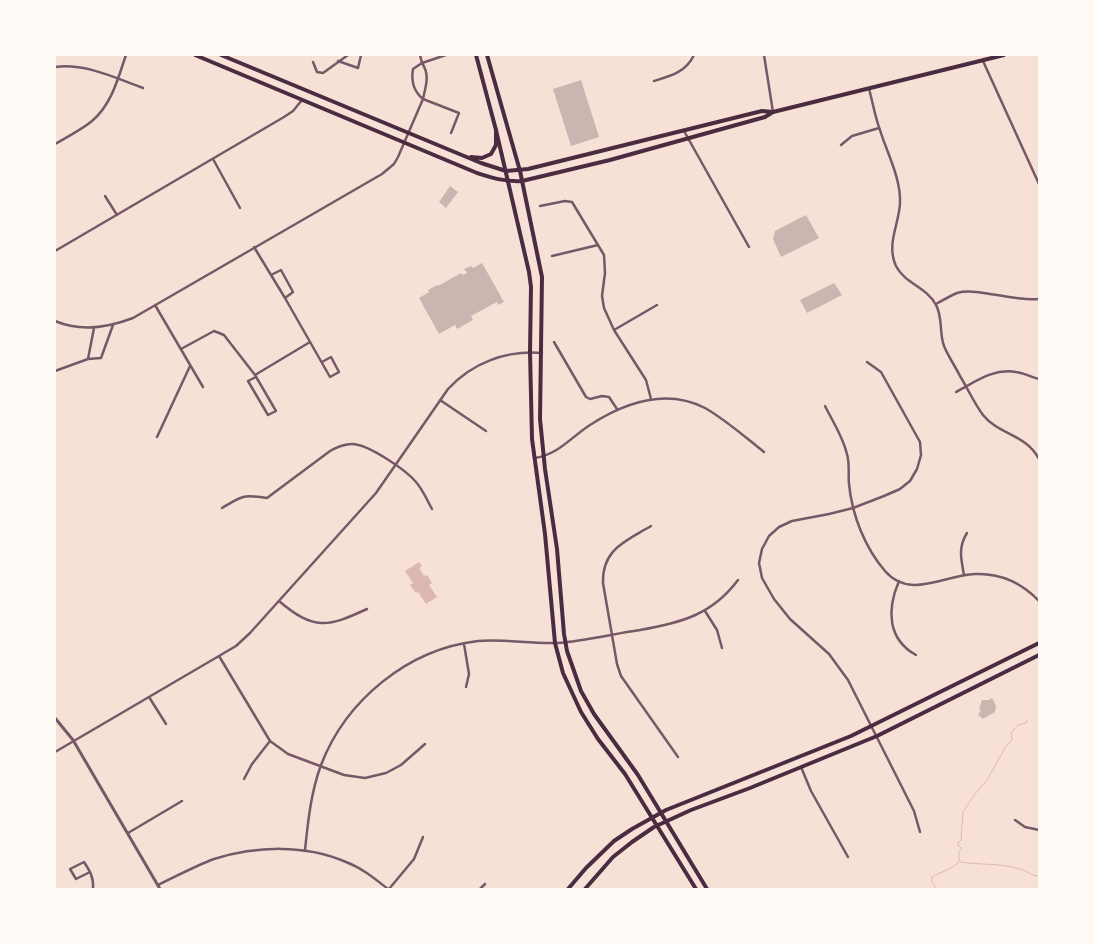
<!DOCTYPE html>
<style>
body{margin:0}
#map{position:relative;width:1094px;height:944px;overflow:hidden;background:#f7e1d7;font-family:"Sofia Sans Condensed",sans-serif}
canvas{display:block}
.frame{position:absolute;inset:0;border:56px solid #fffaf5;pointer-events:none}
</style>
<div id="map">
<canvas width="1094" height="944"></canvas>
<div class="frame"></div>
</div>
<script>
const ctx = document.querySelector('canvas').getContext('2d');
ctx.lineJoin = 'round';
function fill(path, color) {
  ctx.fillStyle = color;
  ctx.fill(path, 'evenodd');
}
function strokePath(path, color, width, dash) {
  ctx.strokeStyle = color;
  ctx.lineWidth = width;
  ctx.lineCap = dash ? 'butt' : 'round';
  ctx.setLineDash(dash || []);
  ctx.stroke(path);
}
fill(new Path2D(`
 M419,562L422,566L419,568L424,576L427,575L432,583L429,585L437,597L426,604L418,592L416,593L410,585L413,583L405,571Z`), '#dcb8b0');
strokePath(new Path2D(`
 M960,862C979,865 1001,863 1020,869C1027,871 1032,876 1039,876
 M937,889L932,882V877C941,872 952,869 959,862V852L962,848L958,846V843L961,840L963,812L974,795L987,780L1006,746L1012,740L1011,733L1018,725L1026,723L1027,720`), '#dcb8b0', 1);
fill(new Path2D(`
 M581,80L599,137L571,146L553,89Z
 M450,186L458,192L446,208L439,202Z
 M806,215L819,238L781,257L773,239L775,231Z
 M482,263L504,302L498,305L497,302L471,316L473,320L457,329L455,325L439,334L419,298L429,292L428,290L437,285L438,286L461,273L463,275L467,273L464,269L471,266L473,268Z
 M834,283L842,295L807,313L800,300Z
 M992,698L996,706L995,712L983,719L978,715L981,710L979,709L982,700H989Z`), '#ccb4b1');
strokePath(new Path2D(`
 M446,55L422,63C430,75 426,85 423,99L459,113L451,133
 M764,55L773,112
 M338,61L358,68L361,55
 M983,61L1039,184
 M313,62L317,72L323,73L348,55
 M55,67C86,63 115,78 143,88
 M654,81C671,76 686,72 694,55
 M869,89C873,103 875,117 880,130C887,153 901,178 900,203C899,225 886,244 896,266C905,284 927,287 936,305C943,317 939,333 944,346C948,356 955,366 960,376C968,389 974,403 983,415C999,435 1026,434 1039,459
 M684,131L749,247
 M55,144C67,137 81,130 92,121C112,104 118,78 126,55
 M841,145L852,136L879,128
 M213,159L240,208
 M105,196L117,215
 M540,206L565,201L572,202L604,255L605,273L602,296L604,308L614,330L646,380L651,399
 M254,247L285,298L293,292L281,270L271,275
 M55,251L284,117L293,111L302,100
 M552,256L598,245
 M285,298L330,377L339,372L331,357L322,362
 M936,304C943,300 950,296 957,293C978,287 1013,302 1039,299
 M155,305L203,387
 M55,321C81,332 107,328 133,318L382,174L394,164L398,157L423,99C413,91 411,81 413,69L422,63L420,55
 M614,330L657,305
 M554,342L586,397L590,399L602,396L609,397L617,409
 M181,349L214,331L224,335L255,375L276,411L268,415L248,381L256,377
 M88,359L94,328
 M867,362L881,372L920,442L921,455L917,469L910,481L900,489L884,496L853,508L829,514L792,521L779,527L769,536L762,549L759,563L762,578L774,599L790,619L829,654L848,680L914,811L920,832
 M55,371L88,359L101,358L113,325
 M255,375L310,342
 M956,392C975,382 993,368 1016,372C1024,373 1031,377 1039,379
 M440,400L486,431
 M825,406C833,422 843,437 847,454C850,464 848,475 849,484C852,515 865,548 885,571C910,600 944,575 975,574C1000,573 1022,583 1039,601
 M157,437L190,366
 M535,458C559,454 570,438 590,425C624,403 666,388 705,408C726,420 745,437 764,452
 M222,508C242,496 243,494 267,498L330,451C337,447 344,444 352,444C368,444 406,470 416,482C423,490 427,500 432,509
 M651,526C626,541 602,549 603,583L617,664L621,676L678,757
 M964,575C961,559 958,547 967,533
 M899,581C887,609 887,639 916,655
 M279,601C314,631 328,627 367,609
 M705,611L717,630L722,648
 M464,644L469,674L466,687
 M219,656L270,741L288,754L344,775L365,778L386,773L401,765L425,744
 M149,697L166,724
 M55,752L236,646L250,633L376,493L448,389C472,363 506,350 542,353
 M801,767L811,791L848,857
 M244,779L252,764L270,741
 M1015,820L1025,827L1039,830
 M128,833L182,801
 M305,850C308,821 311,792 321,765C346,700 408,649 478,641C504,639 531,644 557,643C585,641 612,634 640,630C680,623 712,615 738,580
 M90,872L76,879L70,869L84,862C90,871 94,878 93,889
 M158,885C177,876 195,866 214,859C256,846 306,844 346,862C362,868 375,879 388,889
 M389,889L414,859L423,837
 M480,889L485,884`), '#755966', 2.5);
strokePath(new Path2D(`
 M55,718L73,740L160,889`), '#755966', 3);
strokePath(new Path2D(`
 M476,55L496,130L529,272L531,287L530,352L532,439L545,534L555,643L563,673L581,712L598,739L625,774L696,889
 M487,55L520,171L542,277L540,419L545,469L557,549L564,634L567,651L581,691L594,714L638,775L707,889`), '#4a2c40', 4);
strokePath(new Path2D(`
 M195,55L477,173C493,178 505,182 522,181L610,160L765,117L773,112L1004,55
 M221,55L481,163L506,171L528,169L762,111L773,112
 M471,157L482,158L491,154L496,145V130
 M568,889L586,868L614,841L632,829L666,810L851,736L1039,643
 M585,889L613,857L632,842L654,827L691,810L750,788L877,736L1039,655`), '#4a2c40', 4);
</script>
